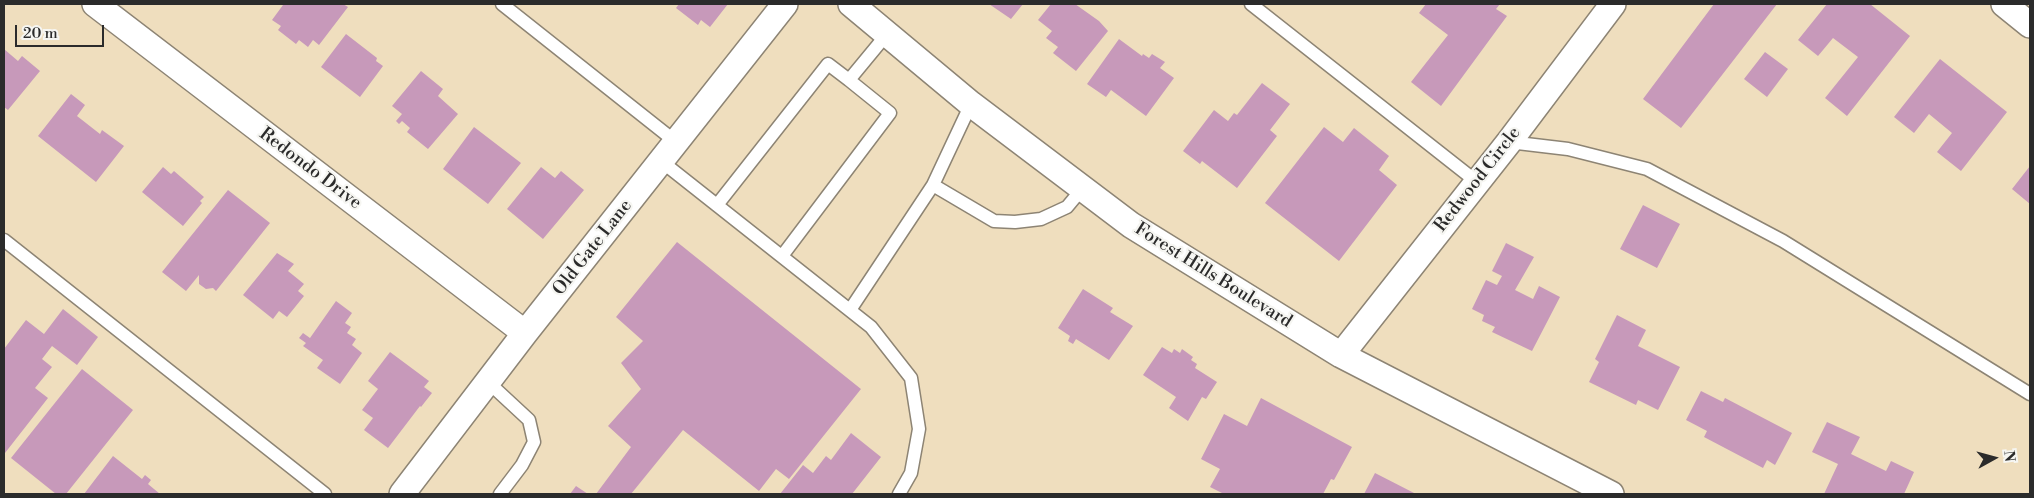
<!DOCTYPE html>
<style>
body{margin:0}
#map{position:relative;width:2034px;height:498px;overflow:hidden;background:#efdebe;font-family:"Libre Bodoni",serif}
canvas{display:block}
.frame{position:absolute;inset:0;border:5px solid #2b2b2b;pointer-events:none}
.north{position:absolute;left:1969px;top:433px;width:50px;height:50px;-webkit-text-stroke:4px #f6f6f2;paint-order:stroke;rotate:83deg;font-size:14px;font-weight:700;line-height:20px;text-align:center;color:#2b2b2b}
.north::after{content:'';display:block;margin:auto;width:18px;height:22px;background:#2b2b2b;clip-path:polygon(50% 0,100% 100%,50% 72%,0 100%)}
.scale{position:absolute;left:15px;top:25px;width:89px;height:22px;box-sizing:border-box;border:2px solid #2b2b2b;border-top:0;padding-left:6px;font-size:15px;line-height:18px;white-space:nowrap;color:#2b2b2b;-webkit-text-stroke:4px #f6f6f2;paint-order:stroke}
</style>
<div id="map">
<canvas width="2034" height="498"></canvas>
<div class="frame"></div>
<div class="north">N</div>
<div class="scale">20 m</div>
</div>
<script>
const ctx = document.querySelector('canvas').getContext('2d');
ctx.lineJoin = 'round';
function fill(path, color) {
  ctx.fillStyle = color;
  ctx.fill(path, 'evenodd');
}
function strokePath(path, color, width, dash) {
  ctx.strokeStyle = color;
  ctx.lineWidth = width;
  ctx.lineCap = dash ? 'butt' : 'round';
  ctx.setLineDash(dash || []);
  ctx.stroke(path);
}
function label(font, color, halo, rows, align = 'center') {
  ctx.font = font + ' "Libre Bodoni",serif';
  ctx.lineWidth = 4.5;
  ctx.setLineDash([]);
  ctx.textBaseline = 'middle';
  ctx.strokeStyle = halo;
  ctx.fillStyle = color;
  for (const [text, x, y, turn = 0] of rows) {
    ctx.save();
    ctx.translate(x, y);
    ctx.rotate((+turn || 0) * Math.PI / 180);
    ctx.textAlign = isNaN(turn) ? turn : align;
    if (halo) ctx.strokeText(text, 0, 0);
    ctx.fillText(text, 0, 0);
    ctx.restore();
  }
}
fill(new Path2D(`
 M281,4H315L317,5L318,4H343L348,7L319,45L313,40L308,47L299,40L296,44L278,30L281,26L272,20L283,5Z
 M679,4H728L710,27L701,20L698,25L676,8Z
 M989,4H1023L1011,19Z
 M1051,4H1075L1099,21L1108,31L1076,71L1053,53L1058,47L1046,38L1052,31L1038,20Z
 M1426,4H1500L1496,9L1507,16L1441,106L1411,82L1448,35L1419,13Z
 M1714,4H1777L1681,128L1643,99Z
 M1827,4H1870L1910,36L1847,116L1825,98L1858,57L1833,38L1818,56L1798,40Z
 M346,34L377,58L376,61L383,66L360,97L321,67Z
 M1119,39L1142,56L1143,54L1149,58L1152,54L1165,62L1160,68L1174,78L1146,116L1111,90L1106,97L1087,84Z
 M4,49L18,61L22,56L40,71L8,110L4,107Z
 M1765,52L1788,69L1767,97L1744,79Z
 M1940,59L2007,112L1961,171L1937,152L1952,133L1929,114L1914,133L1894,117Z
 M421,71L443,89L438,96L458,114L428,149L407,132L410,128L402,121L399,124L396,121L402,114L392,106Z
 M1262,83L1290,104L1270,130L1277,136L1237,188L1202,161L1200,164L1183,151L1214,110L1228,121L1234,113L1237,115Z
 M71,94L85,105L77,116L100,134L102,130L124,146L96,182L38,136Z
 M474,127L521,163L488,204L443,169Z
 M1324,127L1343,142L1354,128L1389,156L1379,170L1397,185L1339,261L1265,203Z
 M2030,166V204L2012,189Z
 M163,167L171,174L174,171L204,197L200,201L202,203L183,226L142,192Z
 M541,167L555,178L561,171L584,190L543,239L507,209Z
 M228,190L270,223L216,291L213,288L206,289L199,284V275L186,291L162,272Z
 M1643,205L1680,224L1657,268L1620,249Z
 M677,242L861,389L789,479L776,469L759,491L683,430L631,494H596L631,447L608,426L641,389L621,363L643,341L616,317Z
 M1506,243L1534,257L1515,290L1533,299L1539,286L1560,297L1532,351L1492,332L1495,327L1482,321L1484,315L1472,309L1486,280L1497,285L1502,276L1492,271Z
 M277,253L294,264L288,271L304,284L298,291L304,296L287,317L279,311L273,319L243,295Z
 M1083,289L1113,308L1110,312L1133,326L1109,360L1076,339L1073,344L1068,341L1070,336L1058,328Z
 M336,301L352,313L345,323L351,327L347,333L356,339L352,345L362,353L340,384L317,368L323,360L303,346L306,343L299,338L303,333L310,338Z
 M63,309L98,337L77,365L52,346L42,359L52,367L35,388L48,398L5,453L4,349L26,320L44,334Z
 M1617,315L1646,330L1638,346L1680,367L1658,410L1638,400L1636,405L1589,382L1599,362L1595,359Z
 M1162,347L1172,353L1174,349L1180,353L1182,349L1193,357L1191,360L1197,364L1195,368L1217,382L1206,399L1202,397L1188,421L1169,408L1176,397L1143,375Z
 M390,352L429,381L424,387L432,393L421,407L420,406L388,448L364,430L373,418L362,410L378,389L368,381Z
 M82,369L133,410L66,494H56L11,458Z
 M1701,391L1723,402L1725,398L1792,433L1775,465L1767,460L1763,468L1704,437L1707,431L1686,420Z
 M1261,398L1352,447L1334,480L1331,479L1323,494H1224L1210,487L1220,469L1201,459L1224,414L1247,426Z
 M1827,422L1860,437L1851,454L1886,471L1891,461L1914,472L1904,494H1824L1838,464L1812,452Z
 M851,433L881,457L852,494H780L803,465L813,473L826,456L831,460Z
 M113,456L142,479L145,475L151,480L148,484L160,494H84Z
 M1375,473L1416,494H1364Z
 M576,486L588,494H570Z`), '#c799ba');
const service = new Path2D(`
 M502,4L676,142
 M1251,4L1477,182
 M1509,142L1568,149L1647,169L1783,241L2030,394
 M661,161L871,327L911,378L919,429L911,473L899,494
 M933,185L994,221L1015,222L1041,219L1067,207L1082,189
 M717,205L828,64L849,80L887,34
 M4,240L325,494
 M782,256L890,113L849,80
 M850,310L933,185L971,104
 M488,382L529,420L534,442L522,465L500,494`);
const minor = new Path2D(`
 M95,4L525,333
 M851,4L971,104L1131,225L1341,355L1611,494
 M2004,4L2030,25
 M1341,355L1509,142L1613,4
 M402,494L525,333L785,4`);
strokePath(service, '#8d8474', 15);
strokePath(minor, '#8d8474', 28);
strokePath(service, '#fff', 12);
strokePath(minor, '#fff', 25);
label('18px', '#2b2b2b', '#f6f6f2', [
 ["Redondo Drive",310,169,37],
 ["Redwood Circle",1478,180,-52],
 ["Old Gate Lane",593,248,-52],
 ["Forest Hills Boulevard",1213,276,32]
]);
</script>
